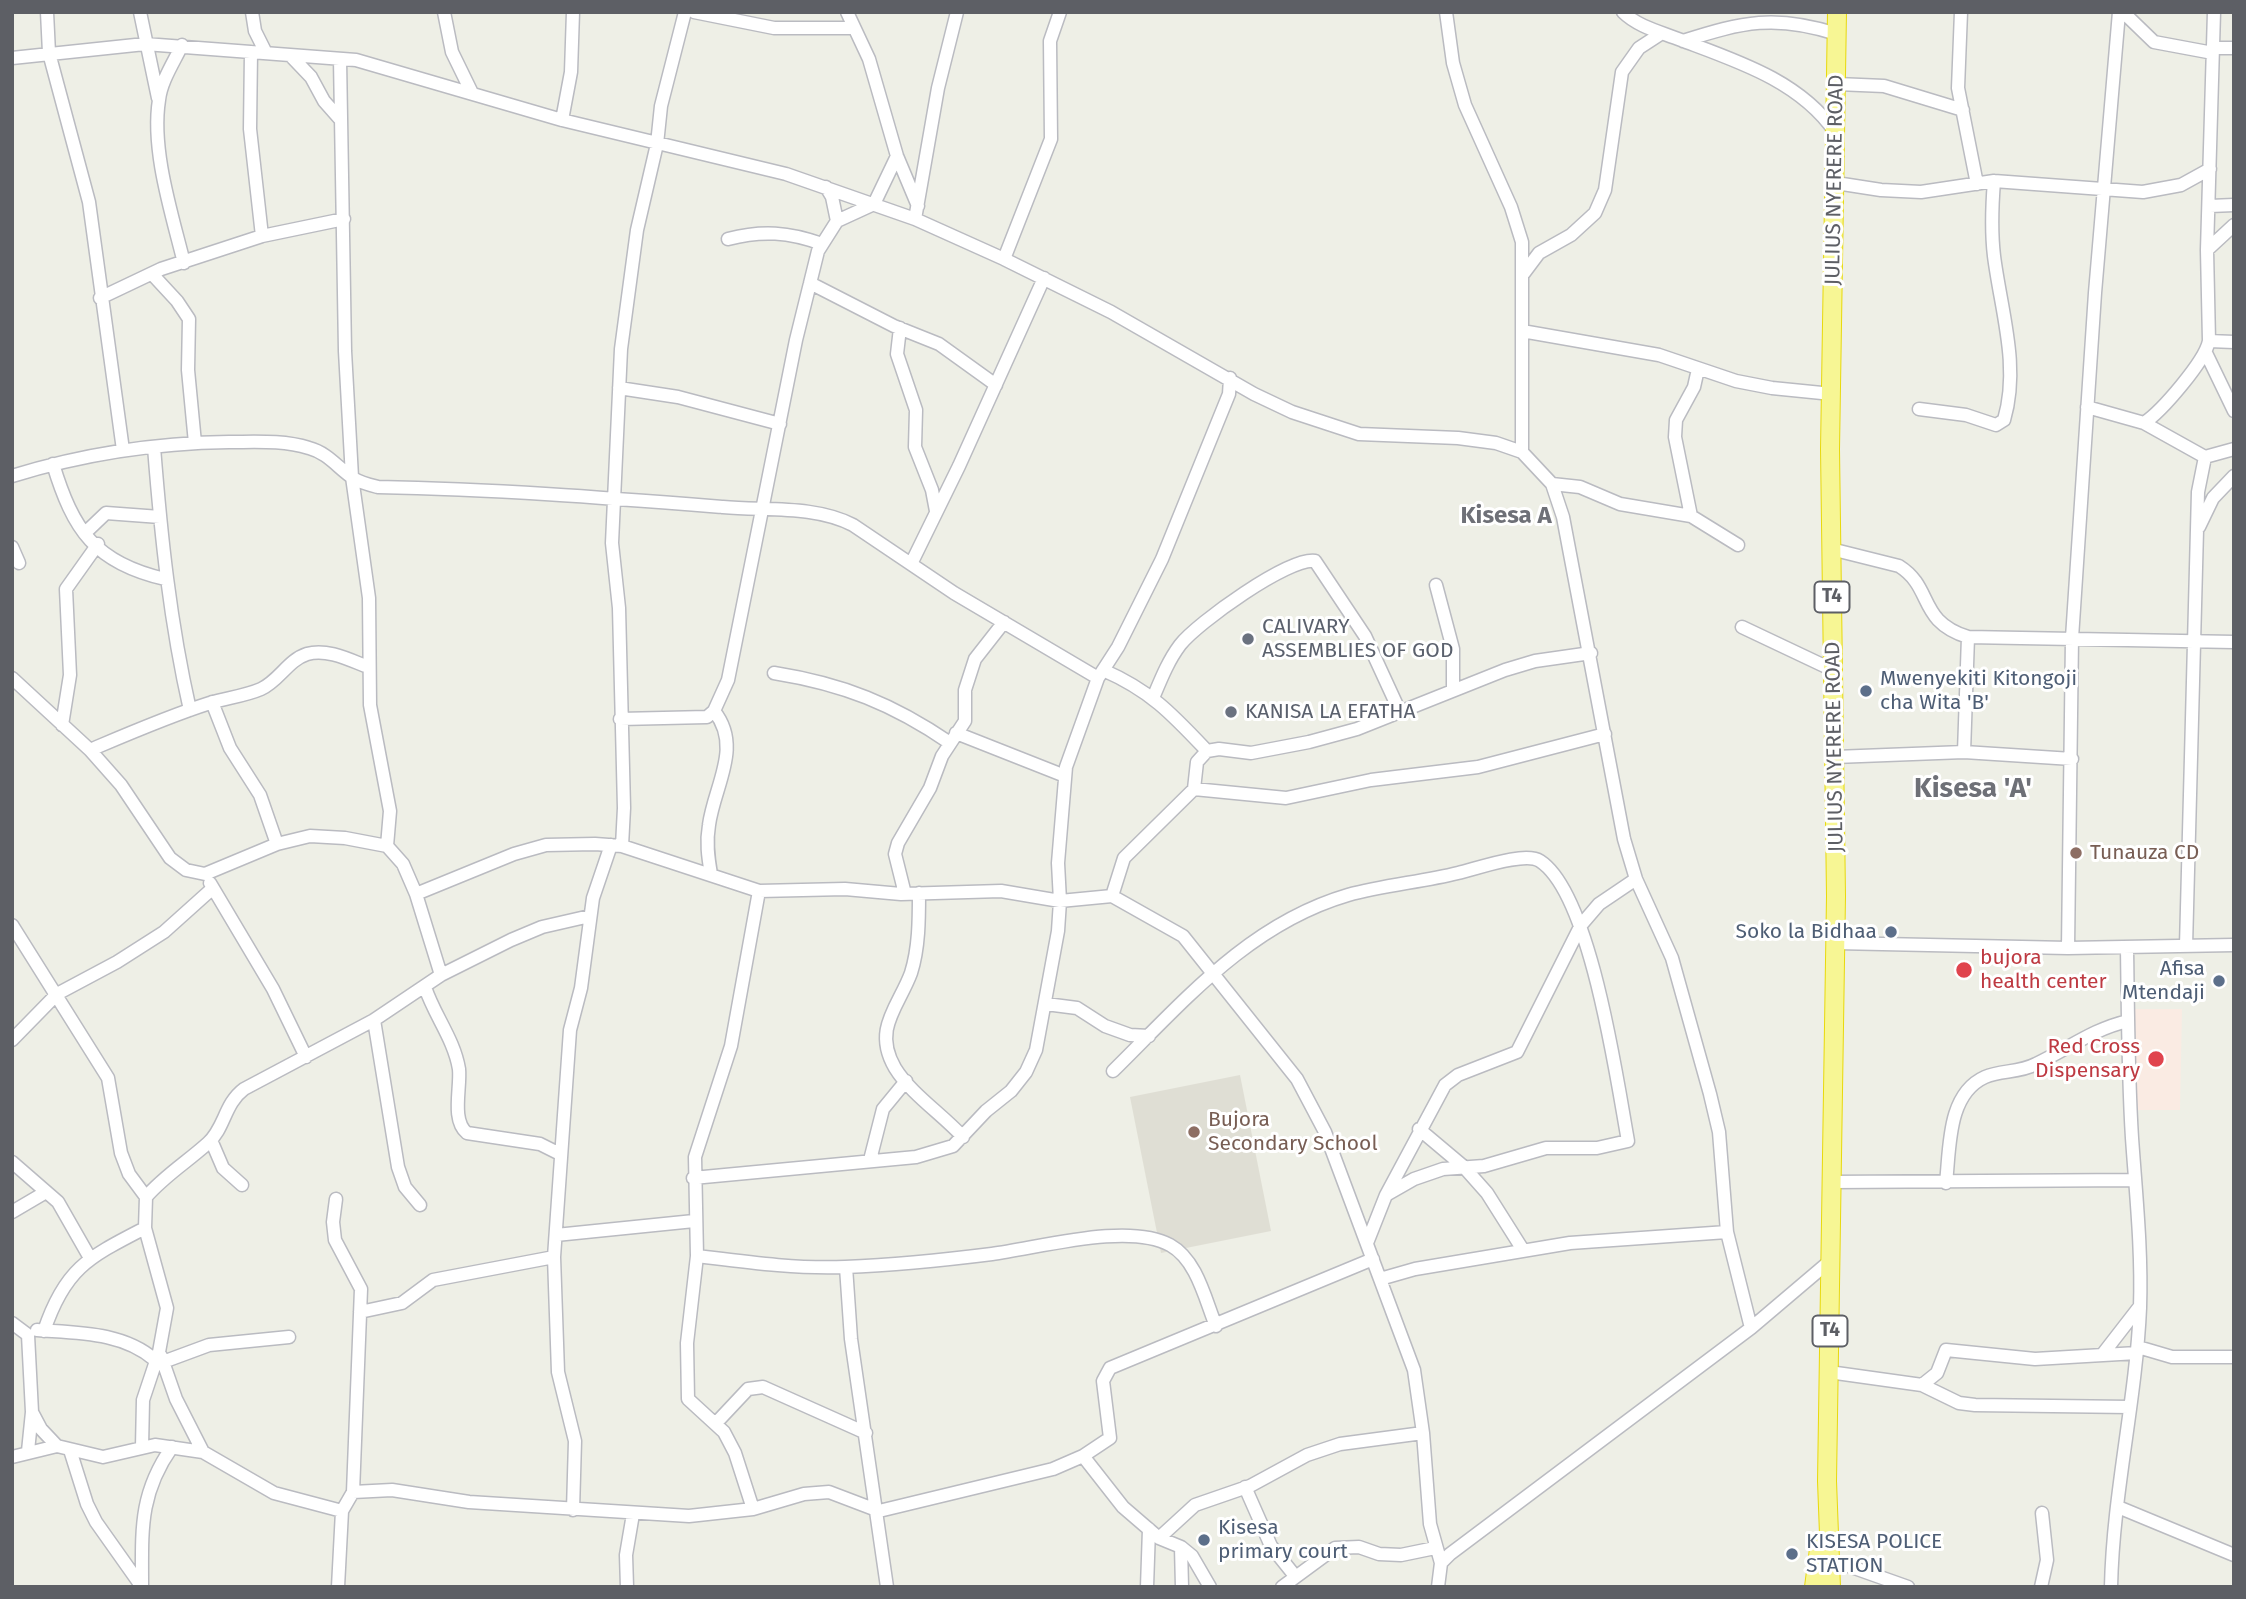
<!DOCTYPE html>
<style>
body{margin:0}
#map{position:relative;width:2246px;height:1599px;overflow:hidden;background:#eeefe6;font-family:"Fira Sans",sans-serif}
canvas{display:block}
.frame{position:absolute;inset:0;border:14px solid #5d5f65;pointer-events:none}
</style>
<div id="map">
<canvas width="2246" height="1599"></canvas>
<div class="frame"></div>
</div>
<script>
const ctx = document.querySelector('canvas').getContext('2d');
ctx.lineJoin = 'round';
function fill(path, color) {
  ctx.fillStyle = color;
  ctx.fill(path, 'evenodd');
}
function strokePath(path, color, width, dash) {
  ctx.strokeStyle = color;
  ctx.lineWidth = width;
  ctx.lineCap = dash ? 'butt' : 'round';
  ctx.setLineDash(dash || []);
  ctx.stroke(path);
}
function label(font, color, halo, rows, align = 'center') {
  ctx.font = font + ' "Fira Sans",sans-serif';
  ctx.lineWidth = 6;
  ctx.setLineDash([]);
  ctx.textBaseline = 'middle';
  ctx.strokeStyle = halo;
  ctx.fillStyle = color;
  for (const [text, x, y, turn = 0] of rows) {
    ctx.save();
    ctx.translate(x, y);
    ctx.rotate((+turn || 0) * Math.PI / 180);
    ctx.textAlign = isNaN(turn) ? turn : align;
    if (halo) ctx.strokeText(text, 0, 0);
    ctx.fillText(text, 0, 0);
    ctx.restore();
  }
}
fill(new Path2D(`
 M1240,1075L1271,1231L1161,1253L1130,1097Z`), '#dfded4');
fill(new Path2D(`
 M2131,1009H2182L2180,1110H2133Z`), '#faebe3');
const minor = new Path2D(`
 M47,12L49,53L89,202L123,450
 M140,12L158,98
 M252,12L255,31L266,53
 M444,12L452,52L472,93
 M694,12L774,28H854
 M847,12L869,59L897,156L918,206
 M1446,12L1453,63L1465,105L1511,207L1522,242V452
 M1623,12C1638,27 1661,32 1681,40C1737,61 1800,81 1835,132
 M1961,12L1958,88L1977,184
 M2123,12L2154,42L2213,53
 M1683,41C1743,22 1775,14 1837,34
 M182,45C174,62 161,81 159,100C151,150 172,214 184,263
 M2213,48H2234
 M251,52L250,129L262,236
 M290,55L311,77L324,101L339,118
 M12,58L145,44L356,60L562,120L786,174L915,219L1004,259L1111,312L1254,394L1292,412L1359,434L1458,438L1496,443L1522,452L1552,484L1563,517L1624,839L1636,879L1672,958L1710,1094L1719,1132L1727,1232L1751,1328
 M340,59L345,351L352,477L369,598L370,705L390,811L387,846
 M1837,84L1884,86L1963,110
 M562,120L571,72L573,12
 M1836,183L1881,190L1921,192L1994,181L2143,192L2181,185L2210,169
 M826,187L832,197L837,221
 M2210,206L2234,205
 M915,219L938,88L957,12
 M728,239C762,230 789,232 822,244
 M2207,250L2234,225
 M1004,259L1051,139L1050,41L1060,12
 M1524,273L1539,253L1571,235L1595,213L1605,190L1622,72L1639,48L1662,33
 M152,274L177,301L189,319L188,370L195,443
 M810,283L894,326L939,344L996,385
 M100,298L161,269L262,236L344,219
 M900,328L897,354L916,410L915,447L932,490L936,511
 M1522,331L1659,355L1736,381L1772,388L1832,394
 M2209,341L2234,342
 M2206,353L2234,411
 M619,388L678,397L780,424
 M2087,407L2144,423L2205,457
 M1919,409L1966,415L1996,425L2004,420C2020,366 2001,311 1994,256C1991,231 1992,206 1994,181
 M2144,423C2162,411 2205,361 2209,341L2207,250L2214,12
 M154,447C161,536 170,622 190,710
 M53,464C73,530 95,563 165,579
 M12,476C83,454 155,443 229,442C256,442 283,440 309,448C328,453 338,468 353,478C361,483 370,485 378,487C494,489 608,498 723,507C766,511 814,505 853,525L954,593L1098,678
 M1552,484L1580,487L1620,504L1691,516L1738,545
 M1691,516L1675,437L1676,420L1694,387L1698,369
 M2199,527L2213,498L2234,476
 M85,533L106,513L160,517
 M12,547L19,563
 M1831,549L1899,566C1934,588 1917,621 1968,637L2234,642
 M911,564L959,466L1044,278
 M1436,585L1453,649V690
 M1742,627L1835,671
 M1103,670C1151,691 1172,714 1207,751
 M774,673C843,684 893,704 950,743
 M12,678L90,750L121,785L170,858L186,870L205,874L277,844L310,836L345,838L387,846L403,864L416,894L441,975
 M1153,698C1161,679 1168,661 1180,645C1197,623 1289,557 1315,561L1365,636L1400,712
 M212,702L230,748L260,795L277,844
 M620,719L707,717L714,711L728,680L796,340L818,251L837,221L874,204L897,156
 M62,725L70,675L66,589L98,544
 M956,733L1065,776
 M90,750C130,733 169,716 210,703C226,698 245,696 261,689C279,681 288,660 307,654C327,648 350,660 368,667
 M1964,752L1968,637
 M1835,757L1964,752L2072,759
 M1194,789L1197,762L1207,751L1219,749L1251,753L1309,742L1357,729L1505,670L1535,661L1591,653
 M622,846L624,808L619,608L612,543L621,349L637,230L657,144L661,106L685,12
 M711,874C708,857 706,842 709,825C714,786 743,747 714,711
 M210,883L273,989L306,1057
 M919,893C919,919 919,948 911,973C899,1006 872,1029 895,1068C911,1094 942,1114 963,1137
 M416,894L514,854L546,845L595,844L622,846L759,891L845,889L901,894L1001,891L1060,901L1112,896L1183,936L1297,1079L1325,1132L1414,1370L1423,1433L1430,1524L1441,1563
 M905,894L895,854L898,843L930,788L942,756L965,721V690L975,659L1004,622
 M1112,896L1124,858L1194,789L1286,798L1371,780L1478,767L1605,734
 M12,925L108,1078L121,1153L129,1174L146,1197
 M1836,943L2068,948L2234,945
 M2186,946L2198,492L2205,457L2234,449
 M2068,948L2072,638L2095,293L2119,12
 M425,987C434,1015 454,1039 459,1069C461,1088 451,1120 467,1133L540,1144L560,1154
 M1046,1004L1077,1008L1105,1026L1130,1035L1149,1036
 M374,1020L398,1167L405,1187L420,1205
 M12,1040L57,994L117,962L164,932L213,888
 M1113,1071C1184,1001 1249,924 1348,895C1384,885 1422,882 1458,873C1476,869 1525,851 1540,861C1591,894 1617,1081 1628,1141L1597,1148H1546L1484,1166L1443,1169L1414,1179L1386,1195
 M1419,1129L1463,1166L1487,1193L1523,1250
 M211,1140L223,1168L242,1185
 M870,1160L883,1109L906,1081
 M12,1162L58,1202L90,1258
 M693,1178L916,1157L953,1146L986,1111L1011,1091L1026,1072L1036,1050L1058,931L1060,901L1058,863L1066,767L1098,678L1118,647L1162,559L1229,394L1230,378
 M1832,1182L2135,1180
 M1946,1183C1950,1148 1947,1094 1985,1077C2001,1070 2019,1073 2036,1064C2068,1049 2093,1029 2128,1021
 M336,1199L333,1222L335,1240L361,1289L353,1492
 M12,1212L46,1192
 M556,1235L694,1221
 M1367,1243L1386,1195L1445,1085L1458,1075L1517,1052L1581,925L1599,904L1636,879
 M697,1256C746,1262 795,1269 845,1267C894,1265 944,1260 992,1254C1039,1248 1128,1222 1170,1245C1197,1260 1205,1299 1216,1326
 M846,1267L851,1339L887,1587
 M1380,1279L1415,1269L1570,1243L1727,1232
 M360,1312L402,1303L433,1280L554,1257
 M12,1323L28,1335L32,1412L41,1429L57,1446L103,1457L155,1445L203,1452L274,1493L342,1511
 M37,1330C78,1333 123,1332 155,1360
 M44,1331C65,1268 89,1257 145,1228
 M2138,1347L2172,1357H2234
 M2102,1355L2140,1306
 M161,1356L176,1399L203,1452
 M163,1362L209,1345L289,1337
 M1829,1372L1922,1385L1937,1373L1946,1350L2035,1359L2137,1353
 M1922,1385L1959,1403L1975,1405L2130,1407
 M717,1422L748,1389L763,1387L866,1433
 M142,1447L143,1400L159,1352L167,1308L145,1228L146,1197C164,1176 187,1162 208,1143C225,1128 224,1104 244,1089L374,1020L441,975L511,940L542,927L590,916
 M70,1450L87,1504L96,1522L142,1587
 M28,1451L32,1412
 M1083,1456L1123,1507L1159,1538L1181,1547L1192,1556L1210,1587
 M12,1457L57,1446
 M1245,1487L1271,1546L1295,1576
 M2118,1507L2234,1555
 M753,1509L735,1453L724,1432L688,1399L687,1343L697,1256L695,1157L731,1046L759,891
 M573,1510L575,1441L558,1372L554,1257L570,1030L581,988L593,898L611,845
 M1159,1538L1195,1505L1250,1486L1307,1455L1340,1444L1423,1433
 M1181,1547L1182,1587
 M1829,1559L1908,1587
 M142,1586C142,1530 139,1494 172,1447
 M338,1587L342,1511L353,1492L392,1490L469,1502L689,1516L753,1509L804,1494L829,1492L879,1511L1053,1469L1083,1456L1110,1438L1103,1381L1110,1368L1373,1259
 M627,1587L626,1555L633,1514
 M1147,1587L1149,1529
 M1282,1587L1335,1548L1359,1547L1379,1554L1401,1555L1435,1548
 M1438,1587L1441,1563L1450,1554L1751,1328L1830,1261
 M2041,1587L2047,1560L2042,1513
 M2111,1587C2113,1493 2136,1401 2140,1308C2142,1251 2136,1195 2132,1138C2128,1075 2128,1011 2127,948`);
const highway = new Path2D(`
 M1814,1587L1819,1549
 M1831,1587L1827,1481L1836,896L1830,449L1837,12`);
strokePath(minor, '#babbc1', 15);
strokePath(highway, '#e8d90c', 20);
strokePath(minor, '#fff', 12);
strokePath(highway, '#f7f694', 18);
for (const [x, y, r, color] of [
 [1248,639,7,"#6b7280"],
 [1866,691,7,"#5c6f8a"],
 [1231,712,7,"#6b7280"],
 [2076,853,7,"#8d6e63"],
 [1891,932,7,"#5c6f8a"],
 [1964,970,9,"#e0444e"],
 [2219,981,7,"#5c6f8a"],
 [2156,1059,9,"#e0444e"],
 [1194,1132,7,"#8d6e63"],
 [1204,1540,7,"#5c6f8a"],
 [1792,1554,7,"#5c6f8a"]
]) {
  const dot = new Path2D();
  dot.arc(x, y, r, 0, 2 * Math.PI);
  ctx.fillStyle = color;
  ctx.fill(dot);
  strokePath(dot, '#fff', 2.5);
}
for (const [x, y, w] of [
 [1832,597,35],
 [1830,1331,35]
]) {
  const box = new Path2D();
  box.roundRect(x - w / 2, y - 15.5, w, 31, 5);
  ctx.fillStyle = '#fff';
  ctx.fill(box);
  strokePath(box, '#5d5f65', 2);
}
label('bold 19px', '#5d5f65', null, [
 ["T4",1832,597],
 ["T4",1830,1331]
]);
label('21px', '#5d5f65', '#fff', [
 ["JULIUS NYERERE ROAD",1835,180,-89],
 ["JULIUS NYERERE ROAD",1835,747,-91]
]);
label('21px', '#5b616d', '#fff', [
 ["CALIVARY",1262,627],
 ["ASSEMBLIES OF GOD",1262,651],
 ["KANISA LA EFATHA",1245,712]
], 'left');
label('21px', '#4e5e75', '#fff', [
 ["Mwenyekiti Kitongoji",1880,679],
 ["cha Wita 'B'",1880,703],
 ["Soko la Bidhaa",1877,932,"right"],
 ["Afisa",2205,969,"right"],
 ["Mtendaji",2205,993,"right"],
 ["Kisesa",1218,1528],
 ["primary court",1218,1552],
 ["KISESA POLICE",1806,1542],
 ["STATION",1806,1566]
], 'left');
label('21px', '#785e54', '#fff', [
 ["Tunauza CD",2090,853],
 ["Bujora",1208,1120],
 ["Secondary School",1208,1144]
], 'left');
label('21px', '#be3a42', '#fff', [
 ["bujora",1980,958],
 ["health center",1980,982],
 ["Red Cross",2140,1047,"right"],
 ["Dispensary",2140,1071,"right"]
], 'left');
label('bold 24px', '#6e7077', '#fff', [
 ["Kisesa A",1506,516]
]);
label('bold 28px', '#6e7077', '#fff', [
 ["Kisesa 'A'",1973,789]
]);
</script>
